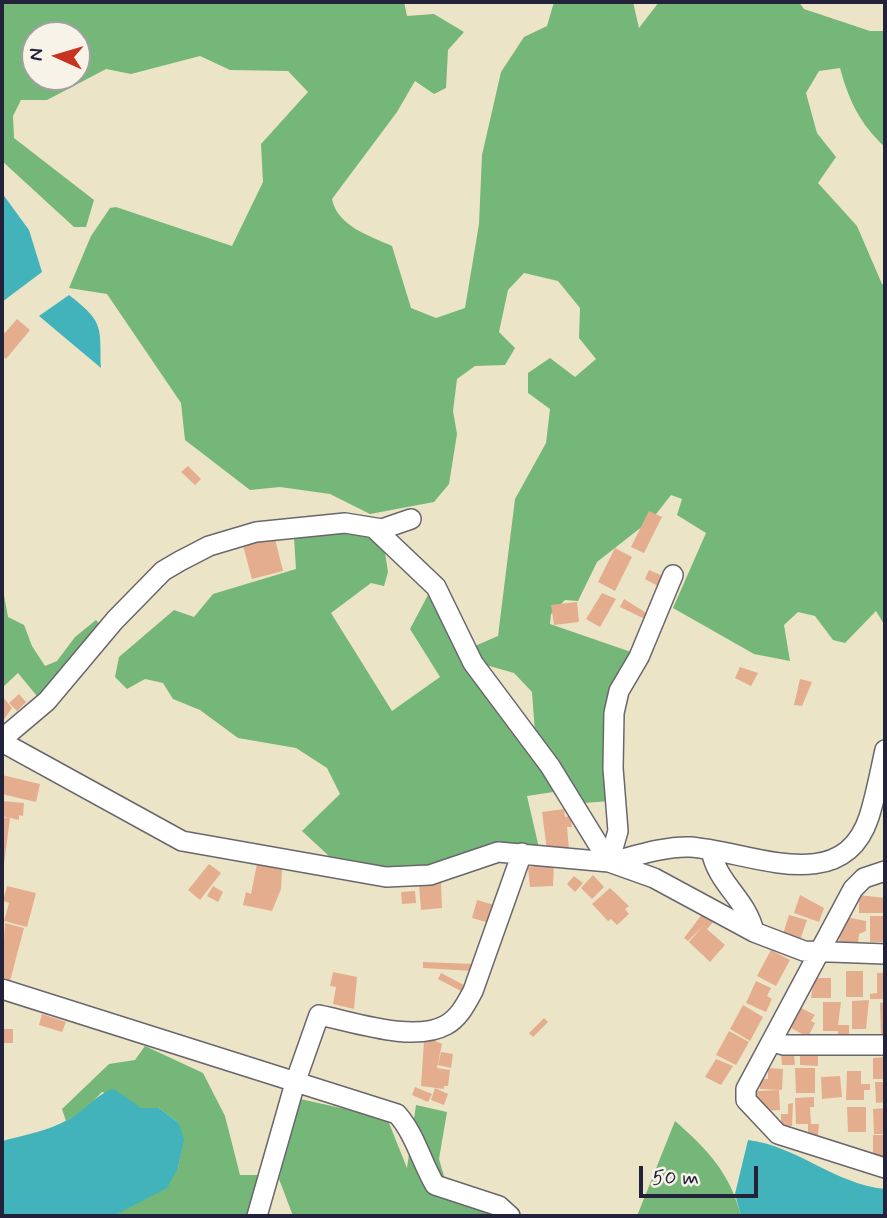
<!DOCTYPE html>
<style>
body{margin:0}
#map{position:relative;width:887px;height:1218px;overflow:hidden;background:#ece4c6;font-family:Mynerve,sans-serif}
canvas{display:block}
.frame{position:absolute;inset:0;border:4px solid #22223b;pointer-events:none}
.north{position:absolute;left:21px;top:21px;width:70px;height:70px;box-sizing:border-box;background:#f7f3e8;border:2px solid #a29fa3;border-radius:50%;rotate:274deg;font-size:19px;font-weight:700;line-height:28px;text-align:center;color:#22223b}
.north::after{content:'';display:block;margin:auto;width:24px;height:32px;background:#c8321e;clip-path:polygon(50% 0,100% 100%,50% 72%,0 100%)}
.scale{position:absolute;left:639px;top:1166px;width:119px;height:32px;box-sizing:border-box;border:4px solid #22223b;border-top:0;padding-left:9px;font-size:21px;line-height:24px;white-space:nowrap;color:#22223b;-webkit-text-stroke:5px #f7f3e8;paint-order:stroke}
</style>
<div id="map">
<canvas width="887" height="1218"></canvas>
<div class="frame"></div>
<div class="north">N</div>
<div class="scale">50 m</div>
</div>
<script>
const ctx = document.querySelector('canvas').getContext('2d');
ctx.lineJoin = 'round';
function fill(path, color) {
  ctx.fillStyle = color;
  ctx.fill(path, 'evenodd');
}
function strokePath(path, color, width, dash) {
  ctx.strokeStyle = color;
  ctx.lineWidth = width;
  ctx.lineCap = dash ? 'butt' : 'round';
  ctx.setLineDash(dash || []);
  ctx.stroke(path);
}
fill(new Path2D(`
 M2,2H404L407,16L434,14L464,32L448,50L446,88L434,94L415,81L397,112L332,199C337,226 370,236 392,246L411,308L436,318L465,308L479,224L482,155L501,72L524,37L547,26L554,2H633L639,28L659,2H799L804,9L870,31H885V147C860,124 849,101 840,68L819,71L806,93L817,133L836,157L818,183L857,226L882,284L885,285V626L876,611L845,643L833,640L815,616L798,612L784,625L790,661L754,654L673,608L706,533L677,515L682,499L671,495L653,518L597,562L578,601L565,600L551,614L550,624L634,653L613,681L609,735L610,801L584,803L535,733L532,692L514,673L486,665L475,646L498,636L515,499L546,443L550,409L528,393V373L550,358L575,377L596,359L579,338L580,308L558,281L524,273L508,290L499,332L515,348L505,365L475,366L457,379L453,411L457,434L449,484L434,502L370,514L330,494L280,487L250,490L185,440L181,403L107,294L69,288L91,236L110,208L116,207L232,246L263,182L261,144L308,92L288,71L230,70L200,56L131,74L106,69L47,100H21L13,116L14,138L94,200L86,227H74L2,161ZM35,35H77V77H35Z
 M362,529L384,546L388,572L384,586L371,583L331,613L392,711L440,677L410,629L429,593L560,791L527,796L539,848L431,868H393L329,856L302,831L340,794L327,768L296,748L238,738L200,710L173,699L163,683L145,679L127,689L115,677L119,657L174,610L194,617L213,594L296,569L294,538Z
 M2,584L8,617L24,625L32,646L45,666L57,661L75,637L96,620L102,627L37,696L18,673L2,688Z
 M145,1046L203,1073L225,1116L240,1175H260L247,1216H113L178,1168L183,1140L179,1123L159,1108H141L102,1092L84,1110L66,1121L62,1109L109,1064L135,1060Z
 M300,1099L387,1118L407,1168L416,1105L447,1112L439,1159L451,1200L481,1207L494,1216H293L279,1179Z
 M675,1121C708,1150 730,1173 741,1216H637Z`), '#75b779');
fill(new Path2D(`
 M2,193L29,230L42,272L2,302Z
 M69,295C104,322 100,326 101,368L39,316Z
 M114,1089L141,1108H159L179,1123L184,1139L178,1168L167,1188L113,1216H2V1141C25,1135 48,1131 69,1119C86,1110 96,1094 114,1089Z
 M748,1140C797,1146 835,1184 885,1189V1216H741L735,1194Z`), '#43b3bb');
fill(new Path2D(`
 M17,319L30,330L6,359L2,356V336Z
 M188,466L201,479L195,485L181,472Z
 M649,511L662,517L644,553L631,547Z
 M264,536L266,541L275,539L283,571L252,579L242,542Z
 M615,548L632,557L615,591L598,582Z
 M649,570L663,576L658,586L645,579Z
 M602,593L616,599L600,627L586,619Z
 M624,599L648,614L645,619L620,607Z
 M577,602L579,622L554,625L551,605Z
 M740,667L758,673L751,686L735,678Z
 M800,679L812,682L802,706L794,705Z
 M19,694L26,702L17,711L9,703Z
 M2,696L12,708L2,722Z
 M2,775L40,784L36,802L2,794Z
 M2,801L24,803L23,816L19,815V820L2,816Z
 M564,809L565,817L570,816L572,827H567L569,849L547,850L542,812Z
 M2,817L10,818L4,864H2Z
 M554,863L553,886L530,887L528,867Z
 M209,864L221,873L200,900L188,890Z
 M257,864L282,868L281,889L272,911L243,905L246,892L251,894Z
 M593,875L604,887L592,899L581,888Z
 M574,876L583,883L575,892L567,884Z
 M441,883L442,908L421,910L419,885Z
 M7,886L36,893L27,927L4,921L9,903L3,901Z
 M213,886L223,892L218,902L207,896Z
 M610,888L629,906L625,909L629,914L617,925L611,919L608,921L592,904Z
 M415,891L416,903L402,904L401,892Z
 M800,895L824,908L819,922L794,913Z
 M859,895L885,898V913H859Z
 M477,900L498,906L493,924L472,918Z
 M703,913L714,921L707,929L725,945L710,962L689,942L704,925L688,941L684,938Z
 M789,915L807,920L800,940L783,934Z
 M870,916H884V942H870Z
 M846,917L866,921V931L859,934L858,944L839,943L840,932L842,924H846Z
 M5,923L24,928L10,981L2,976Z
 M771,950L790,960L776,986L757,976Z
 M423,962L473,964V971L423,968Z
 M846,971H863V997H846Z
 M333,972L357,977L354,1009L333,1004L336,987L330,986Z
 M441,973L464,985L461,991L438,979Z
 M877,973H885V999H870V994L877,993Z
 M814,978H831V998H811Z
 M756,981L771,988L767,996L772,999L766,1012L746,1003Z
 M869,1000L866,1029H852V1001Z
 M823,1002H841L838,1025H849V1036L838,1037V1031H823Z
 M885,1002V1036H881L880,1003Z
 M743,1005L763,1017L750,1041L730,1029Z
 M801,1008L815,1015L811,1021L815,1023L808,1037L791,1028Z
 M42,1014L66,1022L62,1032L39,1025Z
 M544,1018L548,1022L533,1037L529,1033Z
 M2,1029H13V1043H2Z
 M729,1031L749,1042L736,1065L716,1055Z
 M429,1038L442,1044L437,1068L450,1070L448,1086H444V1089L421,1086L424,1042H428Z
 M441,1052L453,1054L451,1068L438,1065Z
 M781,1053H794L795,1065H782Z
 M800,1055L818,1056V1066L800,1065Z
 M885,1057V1079H873V1058Z
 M716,1059L733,1066L721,1085L705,1077Z
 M768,1068L783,1069L782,1090L760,1089V1079H768Z
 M795,1068H815V1093H796Z
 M847,1071H861V1084H870V1090H864V1100H846Z
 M840,1076L842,1097L822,1099L821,1077Z
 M875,1082H885V1102L876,1103Z
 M415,1087L432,1094L428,1102L412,1095Z
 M435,1088L448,1094L444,1105L431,1100Z
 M779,1090L780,1110L765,1111V1105L757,1101L756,1091Z
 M814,1097V1107H810L811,1124H819L818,1135H808V1124H796L795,1098Z
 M793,1103L792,1126H781V1114H788V1104Z
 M847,1107H866V1132H848Z
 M885,1108V1134H874L873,1109Z
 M873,1135H885V1157H873Z`), '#e4ad8e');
const minor = new Path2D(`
 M375,529L436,587L473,663L550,766L609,862
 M2,739L47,701L115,620L163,571L180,561L209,546L256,532L345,523L382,529L411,519
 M2,742L182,841L386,877L430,875L498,852L609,862L654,878L754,932L804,951L885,954
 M711,850C717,884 747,899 754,932
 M609,862L618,831L613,768L614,713L619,691L639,657L673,575
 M611,862C635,856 665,846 690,847C749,851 842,899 869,817C876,795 880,772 885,750
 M885,871L864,878L853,889L746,1089V1100L778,1134L885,1168
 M2,989L397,1114C415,1134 421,1161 435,1185L499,1206L510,1216
 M772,1042L784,1045H885
 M257,1216L295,1083L319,1015C354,1022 414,1043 446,1025C459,1018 466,1004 473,991L522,853`);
strokePath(minor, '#69666c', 22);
strokePath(minor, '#fff', 19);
</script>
